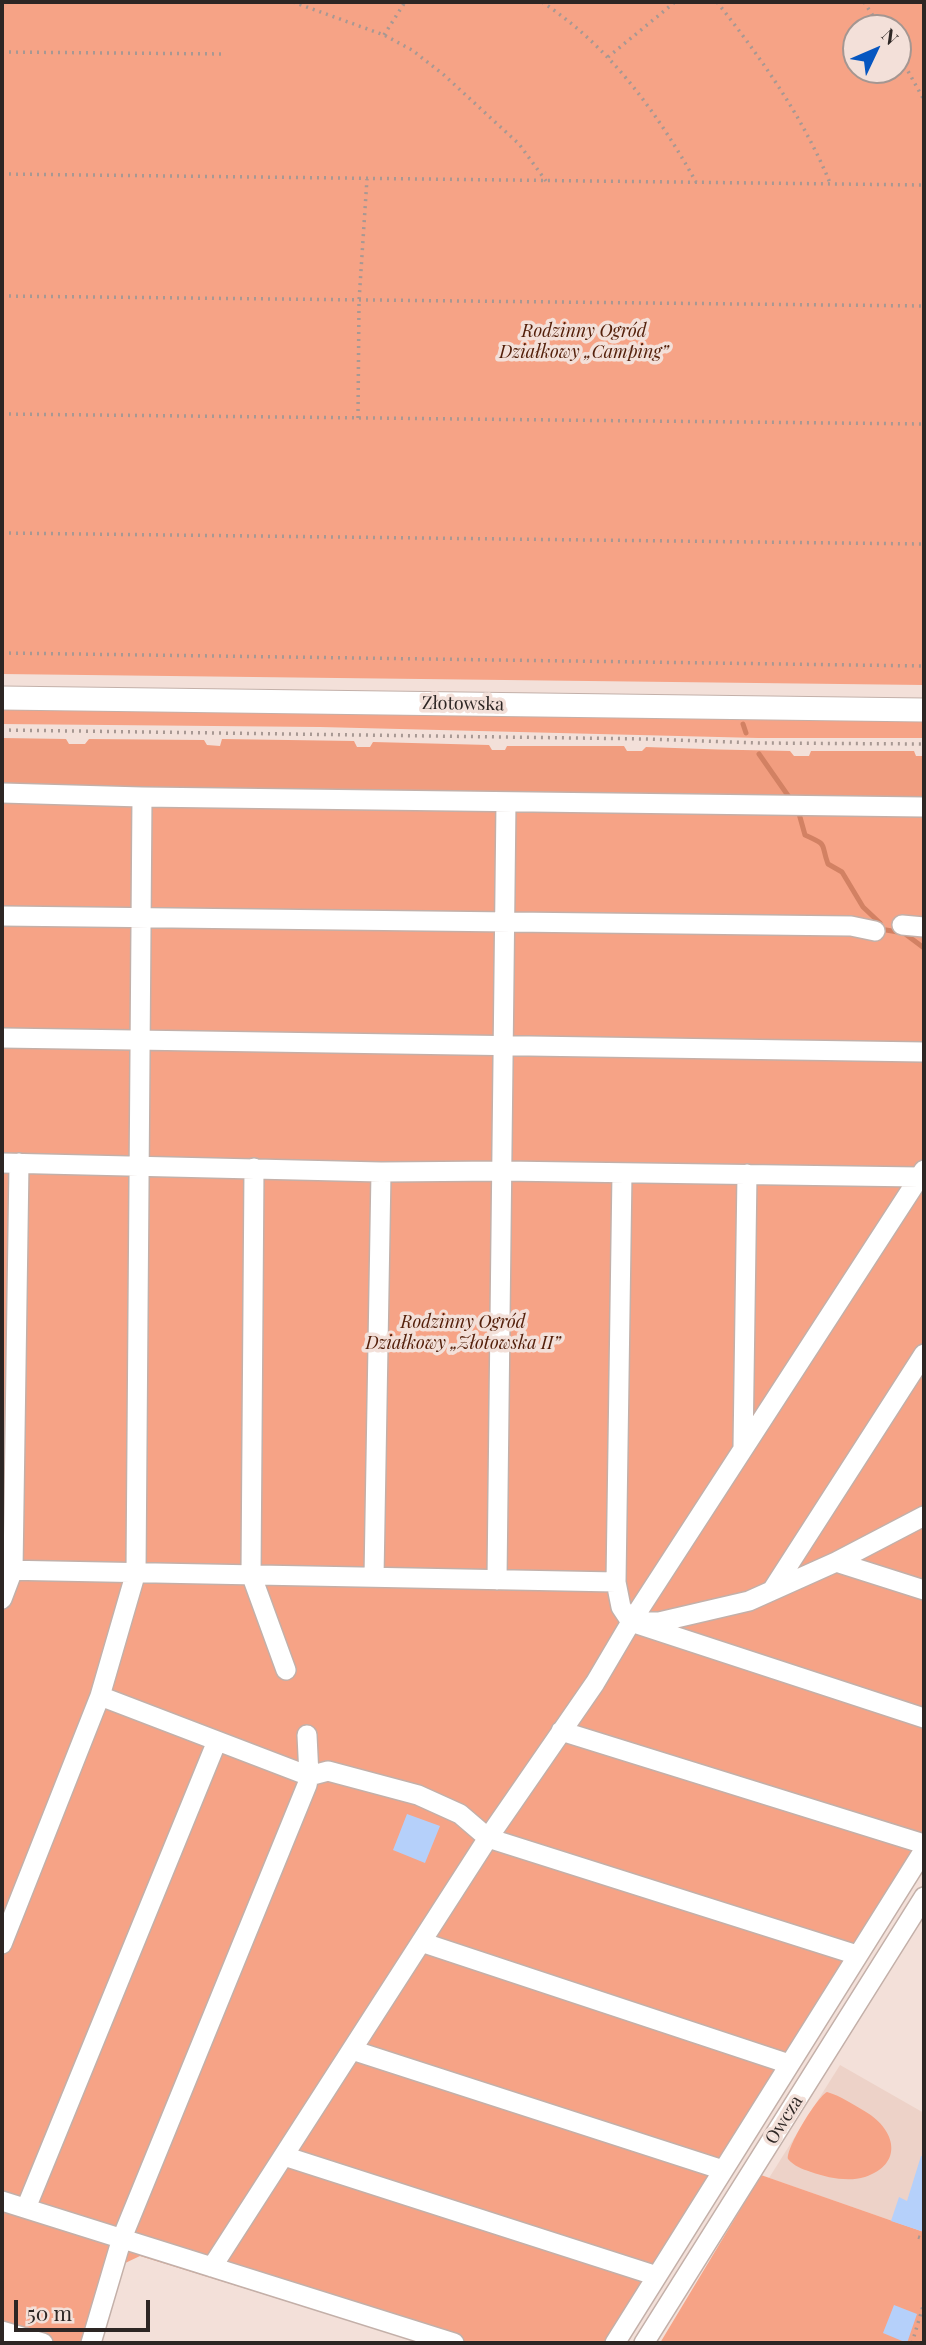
<!DOCTYPE html>
<meta charset="utf-8">
<style>
body{margin:0}
#map{position:relative;width:926px;height:2345px;overflow:hidden;background:#f3e0d9;font-family:"Playfair Display",serif}
canvas{display:block}
.frame{position:absolute;inset:0;border:4px solid #2d2624;pointer-events:none}
.north{position:absolute;left:842px;top:14px;width:70px;height:70px;box-sizing:border-box;background:#f3e0d9;border:2px solid #a49691;border-radius:50%;rotate:46deg;font-size:19px;font-weight:700;line-height:28px;text-align:center;color:#2d2624}
.north::after{content:'';display:block;margin:auto;width:24px;height:32px;background:#0656c0;clip-path:polygon(50% 0,100% 100%,50% 72%,0 100%)}
.scale{position:absolute;left:14px;top:2300px;width:136px;height:32px;box-sizing:border-box;border:4px solid #2d2624;border-top:0;padding-left:9px;font-size:21px;line-height:24px;white-space:nowrap;color:#2d2624;-webkit-text-stroke:5px #f3e0d9;paint-order:stroke}
</style>
<div id="map">
<canvas width="926" height="2345"></canvas>
<div class="frame"></div>
<div class="north">N</div>
<div class="scale">50 m</div>
</div>
<script>
const ctx = document.querySelector('canvas').getContext('2d');
ctx.lineJoin = 'round';
function fill(path, color) {
  ctx.fillStyle = color;
  ctx.fill(path, 'evenodd');
}
function strokePath(path, color, width, dash) {
  ctx.strokeStyle = color;
  ctx.lineWidth = width;
  ctx.lineCap = dash ? 'butt' : 'round';
  ctx.setLineDash(dash || []);
  ctx.stroke(path);
}
function label(font, color, halo, rows, align = 'center') {
  ctx.font = font + ' "Playfair Display",serif';
  ctx.lineWidth = 7;
  ctx.setLineDash([]);
  ctx.textBaseline = 'middle';
  ctx.strokeStyle = halo;
  ctx.fillStyle = color;
  for (const [text, x, y, turn = 0] of rows) {
    ctx.save();
    ctx.translate(x, y);
    ctx.rotate((+turn || 0) * Math.PI / 180);
    ctx.textAlign = isNaN(turn) ? turn : align;
    if (halo) ctx.strokeText(text, 0, 0);
    ctx.fillText(text, 0, 0);
    ctx.restore();
  }
}
fill(new Path2D(`
 M840,2065L924,2113V2232L769,2178Z`), '#edd2c8');
fill(new Path2D(`
 M2,2H924V685L2,674ZM898,28V70H856V28Z
 M2,706L924,718V738H758L320,727L2,724Z
 M2,787L924,799V1866L626,2343H421L140,2256L121,2265L99,2343H2Z
 M827,2092C841,2096 854,2105 866,2112C896,2130 904,2164 865,2177C848,2182 828,2178 811,2172C802,2169 794,2166 788,2159C786,2148 817,2097 827,2092Z
 M761,2175L924,2232V2343H660Z`), '#f6a386');
fill(new Path2D(`
 M2,738L66,739L69,744H85L89,739L204,740L207,745L220,746L222,739L354,741L357,747H370L373,742L489,745L492,750H505L507,746H624L627,751H642L646,747C694,749 742,750 790,751L794,756H809L811,751H914L916,756H924V799L2,787Z`), '#f19d7f');
strokePath(new Path2D(`
 M743,724L746,733
 M759,754L789,797
 M798,810L805,835C829,846 820,842 828,864L842,872L863,907L880,923
 M886,930L904,933L924,948`), '#d28163', 5);
fill(new Path2D(`
 M407,1814L440,1826L425,1863L393,1850Z
 M921,2156H924V2232L891,2221L899,2197L907,2201Z
 M894,2305L917,2314L907,2343L883,2333Z`), '#b5d0fa');
const minor = new Path2D(`
 M2,793L142,797L924,807
 M2,916L851,926L875,931
 M902,925L924,927
 M2,1038L924,1052
 M2,1163L381,1172L503,1171L919,1177
 M254,1168L251,1574L286,1670
 M622,1173L616,1582L621,1607L631,1622L924,1718
 M743,1448L747,1174
 M836,1562L924,1590
 M2,1570L616,1582
 M374,1577L381,1172
 M497,1580L506,802
 M773,1589L924,1354
 M2,1599L13,1570L19,1163
 M642,1622H659L749,1601L836,1562L924,1516
 M100,1696L309,1776L328,1771L418,1795L460,1814L488,1838L857,1955
 M561,1731L924,1844
 M421,1942L789,2064
 M2,1944L100,1696L136,1572L142,797
 M352,2050L723,2170
 M284,2156L657,2276
 M2,2201L454,2343
 M26,2208L217,1741
 M212,2267L488,1838L595,1683L631,1622L924,1170
 M2,2331L43,2343
 M91,2343L122,2238L307,1785L309,1776L307,1735
 M615,2343L924,1850
 M644,2343L924,1897`);
const tertiary = new Path2D(`
 M2,698L924,710`);
strokePath(minor, '#c3b0a9', 22);
strokePath(tertiary, '#c3b0a9', 25);
strokePath(new Path2D(`
 M293,2L384,35L412,50L444,75L519,144L546,181
 M542,2C609,46 657,112 696,182
 M717,2C761,58 803,117 830,183
 M864,2L881,28
 M384,35L405,2
 M2,52L226,54
 M898,53L924,100
 M608,57L675,2
 M2,174L924,185
 M2,296L924,306
 M2,414L924,424
 M358,418L359,301L367,179
 M2,533L924,544
 M2,653L924,666
 M2,730L647,739L759,743L924,744
 M918,2237L924,2239
 M912,2343L924,2303`), '#a79893', 3.5, [2, 5]);
strokePath(minor, '#fff', 19);
strokePath(tertiary, '#fff', 23);
label('italic 18px', '#54200b', '#f3e0d9', [
 ["Rodzinny Ogród",584,331],
 ["Działkowy „Camping”",584,352],
 ["Rodzinny Ogród",463,1322],
 ["Działkowy „Złotowska II”",463,1343]
]);
label('18px', '#2d2624', '#f3e0d9', [
 ["Złotowska",463,704,1],
 ["Owcza",784,2120,-58]
]);
</script>
